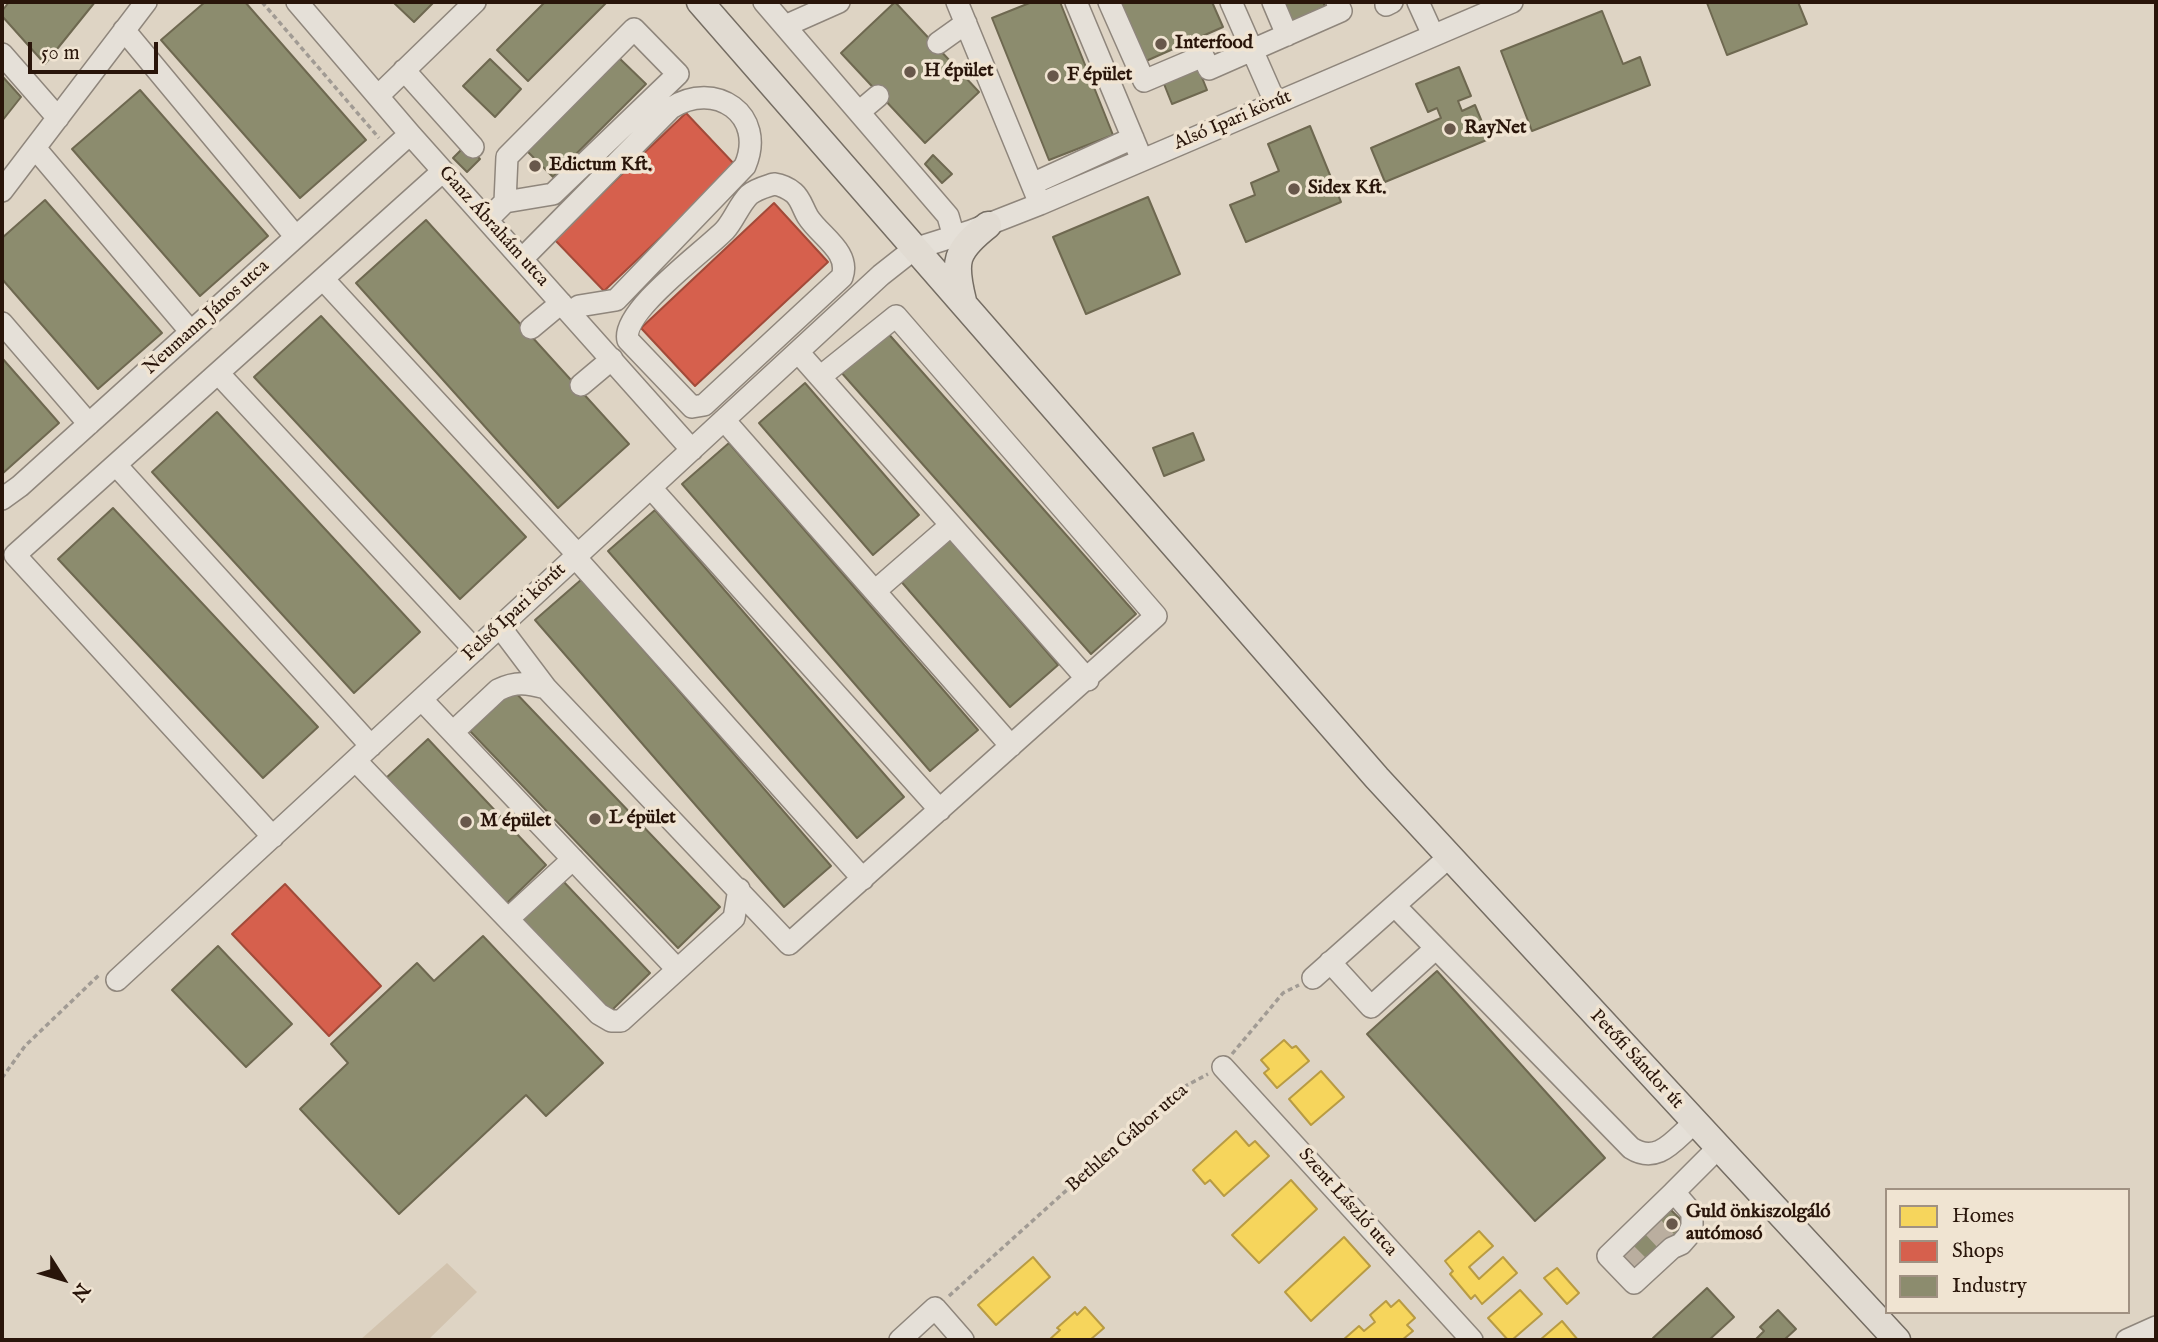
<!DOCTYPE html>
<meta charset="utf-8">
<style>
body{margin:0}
#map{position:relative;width:2158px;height:1342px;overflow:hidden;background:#ded4c4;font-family:"IM FELL English",serif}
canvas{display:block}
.frame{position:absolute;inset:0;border:4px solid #29150a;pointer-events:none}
.legend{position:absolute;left:1885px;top:1188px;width:245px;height:126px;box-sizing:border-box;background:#f0e4d2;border:2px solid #a09182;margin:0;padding:9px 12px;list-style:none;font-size:21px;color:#29150a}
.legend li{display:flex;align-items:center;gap:14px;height:35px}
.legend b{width:35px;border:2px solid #a09182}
.north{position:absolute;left:28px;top:1244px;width:70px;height:70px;-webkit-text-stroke:5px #f0e4d2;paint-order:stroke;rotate:127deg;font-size:19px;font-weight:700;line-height:28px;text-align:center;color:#29150a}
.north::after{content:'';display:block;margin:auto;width:24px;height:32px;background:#29150a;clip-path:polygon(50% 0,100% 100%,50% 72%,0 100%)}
.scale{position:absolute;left:28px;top:42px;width:130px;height:32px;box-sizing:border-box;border:4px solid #29150a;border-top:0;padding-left:9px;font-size:21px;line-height:24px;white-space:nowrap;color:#29150a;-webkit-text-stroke:5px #f0e4d2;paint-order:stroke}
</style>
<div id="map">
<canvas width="2158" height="1342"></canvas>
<div class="frame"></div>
<ul class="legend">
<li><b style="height:19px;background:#f6d55c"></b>Homes</li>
<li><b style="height:19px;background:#d6604d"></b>Shops</li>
<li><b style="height:19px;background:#8c8c6e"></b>Industry</li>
</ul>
<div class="north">N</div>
<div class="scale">50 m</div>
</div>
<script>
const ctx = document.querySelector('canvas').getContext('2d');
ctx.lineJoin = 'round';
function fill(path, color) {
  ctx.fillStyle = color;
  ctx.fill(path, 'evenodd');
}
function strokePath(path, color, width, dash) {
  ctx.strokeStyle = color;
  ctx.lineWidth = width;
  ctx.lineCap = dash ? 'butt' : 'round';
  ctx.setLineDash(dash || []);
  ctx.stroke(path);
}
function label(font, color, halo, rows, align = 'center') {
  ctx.font = font + ' "IM FELL English",serif';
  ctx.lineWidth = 7;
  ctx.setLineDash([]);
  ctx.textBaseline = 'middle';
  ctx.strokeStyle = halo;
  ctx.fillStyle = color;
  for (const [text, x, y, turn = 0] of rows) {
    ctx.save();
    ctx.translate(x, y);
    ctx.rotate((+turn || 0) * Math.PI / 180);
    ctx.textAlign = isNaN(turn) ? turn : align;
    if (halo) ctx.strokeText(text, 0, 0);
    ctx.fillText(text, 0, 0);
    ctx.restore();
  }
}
fill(new Path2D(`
 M447,1263L477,1292L428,1340H360Z`), '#d2c3ae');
const homes = new Path2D(`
 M1284,1040L1292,1048L1296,1046L1309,1061L1277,1088L1264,1073L1269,1069L1261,1060Z
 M1321,1071L1344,1097L1311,1125L1289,1099Z
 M1236,1131L1249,1146L1255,1141L1269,1156L1224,1196L1210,1180L1205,1184L1193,1170Z
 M1291,1180L1317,1209L1259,1263L1232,1235Z
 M1479,1231L1493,1246L1469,1267L1479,1279L1503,1257L1517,1273L1482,1304L1475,1295L1471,1299L1450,1274L1453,1271L1445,1261Z
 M1344,1237L1370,1266L1311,1321L1285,1292Z
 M1033,1257L1050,1277L996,1325L978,1305Z
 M1557,1268L1579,1293L1567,1304L1544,1278Z
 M1520,1290L1542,1314L1512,1340H1508L1488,1318Z
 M1399,1300L1415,1318L1407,1325L1413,1331L1402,1340H1343L1359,1326L1364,1331L1375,1322L1370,1315L1386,1301L1391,1307Z
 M1085,1307L1104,1328L1090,1340H1049L1060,1330L1057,1328L1075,1312L1077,1315Z
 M1562,1321L1578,1340H1540Z`);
fill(homes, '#f6d55c');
strokePath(homes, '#b89b43', 2);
const shops = new Path2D(`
 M686,113L736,166L604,291L554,239Z
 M774,203L828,262L695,386L641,328Z
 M285,884L381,986L329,1036L232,934Z`);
fill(shops, '#d6604d');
strokePath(shops, '#a24a39', 2);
const industry = new Path2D(`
 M9,2H95L45,64L2,16V11Z
 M205,2H245L366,140L300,198L161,40Z
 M393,2H434L414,22Z
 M545,2L606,3L528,81L497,50Z
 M895,2L979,92L925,143L841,53Z
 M1032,2H1060L1113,135L1049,160L992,18Z
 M1119,2H1212L1223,27L1146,61Z
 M1283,2H1323L1328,13L1294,27Z
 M1711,2H1798L1807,24L1727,55L1707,3Z
 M1602,11L1623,64L1640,57L1650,85L1532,131L1501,51Z
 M617,56L646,84L553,177L524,148Z
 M490,59L521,89L495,117L463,86Z
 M1197,65L1207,90L1172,104L1162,79Z
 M1459,67L1471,96L1458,101L1462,111L1475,105L1489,139L1385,182L1371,148L1441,118L1437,108L1428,112L1416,84Z
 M2,76L21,97L2,121Z
 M140,90L268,236L200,296L72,149Z
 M1310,126L1341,202L1246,242L1230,205L1255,195L1251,183L1279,171L1268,144Z
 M466,145L480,159L467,172L453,158Z
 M933,155L952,174L942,183L925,164Z
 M1148,197L1180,274L1086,314L1053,237Z
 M45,200L162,333L98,389L2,279V238Z
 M426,220L629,444L558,508L356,283Z
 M321,316L526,537L460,599L254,377Z
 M886,331L1136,614L1091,654L840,371Z
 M2,358L59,423L2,474Z
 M805,383L919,515L873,555L759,423Z
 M217,412L420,632L354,693L152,472Z
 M1193,433L1204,460L1164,476L1153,448Z
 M729,443L978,730L930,771L682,484Z
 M113,508L318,727L263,778L58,559Z
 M655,510L904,797L857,838L608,551Z
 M947,536L1058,665L1010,707L899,579Z
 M582,579L831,866L784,907L535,620Z
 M513,690L720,907L678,948L470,731Z
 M428,739L546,865L506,904L385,779Z
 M562,880L650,973L610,1012L520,920Z
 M483,936L603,1063L546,1116L526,1095L399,1214L300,1109L348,1063L331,1044L417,963L434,981Z
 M218,946L292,1024L246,1067L172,990Z
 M1437,971L1605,1158L1535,1221L1367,1034Z
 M1670,1209L1687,1226L1674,1239L1657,1221Z
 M1658,1222L1671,1236L1632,1274L1619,1260Z
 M1707,1288L1734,1317L1709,1340H1655L1653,1338Z
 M1778,1310L1796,1329L1784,1340H1755L1764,1331L1760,1327Z`);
fill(industry, '#8c8c6e');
strokePath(industry, '#6e6850', 2);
strokePath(new Path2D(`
 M1653,1227L1666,1241
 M1626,1253L1640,1267`), '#baae9f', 21, [21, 10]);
const minor = new Path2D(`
 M297,2L410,134L692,450
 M764,2L948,216L954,237
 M957,2L1040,204
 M1076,2L1142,160
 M1109,2L1144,81L1203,56L1209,69L1341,11L1337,2
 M1231,2L1275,102
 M1273,2L1287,35
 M1418,2L1433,35
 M1386,5L1392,2
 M785,26L839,2
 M124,30L296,237
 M938,43L966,23
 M2,54L58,118
 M404,70L473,147
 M378,96L475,2
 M859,112L878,96
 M35,148L191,332
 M774,184C781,185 788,188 794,193C801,199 803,209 808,217C820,236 851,252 842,277L704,405L692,407L628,340C620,312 705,251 725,230C734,220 739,205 749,195C756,189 765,187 774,184Z
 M1032,184L1133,138
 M2,191L146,2
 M487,220L505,202L553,194L678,74L634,29L507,157L505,202
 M522,259L671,108C715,79 767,115 745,166L616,300L579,306L570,313
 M323,279L578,555
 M2,323L89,424
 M531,328L561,303
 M798,352L1088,680
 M218,373L475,650
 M581,385L612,359
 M724,420L1011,746
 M116,465L371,746
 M651,488L940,810
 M2,499L20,486L410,134
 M575,557L863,879
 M875,591L951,525
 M500,627L546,688L789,944L1156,616L896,316L820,377
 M422,700L677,969
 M453,732L498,690C516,681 527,683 546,688
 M356,761L599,1014L611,1021H621L734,918L739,889
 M273,837L15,555L443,171
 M1395,906L1631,1148C1658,1165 1674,1140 1694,1123
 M508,919L573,859
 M1330,962L1371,1007L1435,949
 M1313,978L1449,857
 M117,980L881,275L914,249L971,231L1040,204L1512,2
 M1223,1067L1472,1340
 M1674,1192L1692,1213V1226L1688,1236L1681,1244L1672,1248L1634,1283L1608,1256Z
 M1674,1192L1718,1148
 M900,1340L935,1308L963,1340
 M2127,1340L2156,1327`);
const major = new Path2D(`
 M700,2L1377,778L1897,1340
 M963,301C953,261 955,251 988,225`);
strokePath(minor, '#8f867c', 24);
strokePath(major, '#756d63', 29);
strokePath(new Path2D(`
 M262,2L379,138
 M1232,1054L1283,993L1299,985
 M2,1078L25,1046L99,975
 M949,1296L1178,1090L1208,1074`), '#a19b94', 3.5, [5, 3.5]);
strokePath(minor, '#e5e0d8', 21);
strokePath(major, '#e1dbd2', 26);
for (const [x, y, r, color] of [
 [1161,44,7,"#68584b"],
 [910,72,7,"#68584b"],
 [1053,76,7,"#68584b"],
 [1450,129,7,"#68584b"],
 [535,166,7,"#68584b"],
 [1294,189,7,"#68584b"],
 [595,819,7,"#68584b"],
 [466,822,7,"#68584b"],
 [1672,1224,7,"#68584b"]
]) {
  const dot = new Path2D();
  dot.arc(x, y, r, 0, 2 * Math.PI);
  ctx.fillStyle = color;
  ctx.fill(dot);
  strokePath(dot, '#f0e4d2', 2.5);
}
label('bold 19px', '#29150a', '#f0e4d2', [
 ["Interfood",1175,44],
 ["H épület",924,72],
 ["F épület",1067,76],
 ["RayNet",1464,129],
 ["Edictum Kft.",549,166],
 ["Sidex Kft.",1308,189],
 ["L épület",609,819],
 ["M épület",480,822],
 ["Guld önkiszolgáló",1686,1213],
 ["autómosó",1686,1235]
], 'left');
label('19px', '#29150a', '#f0e4d2', [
 ["Alsó Ipari körút",1233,121,-23],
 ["Ganz Ábrahám utca",493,227,48],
 ["Neumann János utca",207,318,-42],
 ["Felső Ipari körút",515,613,-43],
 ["Petőfi Sándor út",1636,1060,47],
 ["Bethlen Gábor utca",1128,1139,-41],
 ["Szent László utca",1347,1203,48]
]);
</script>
